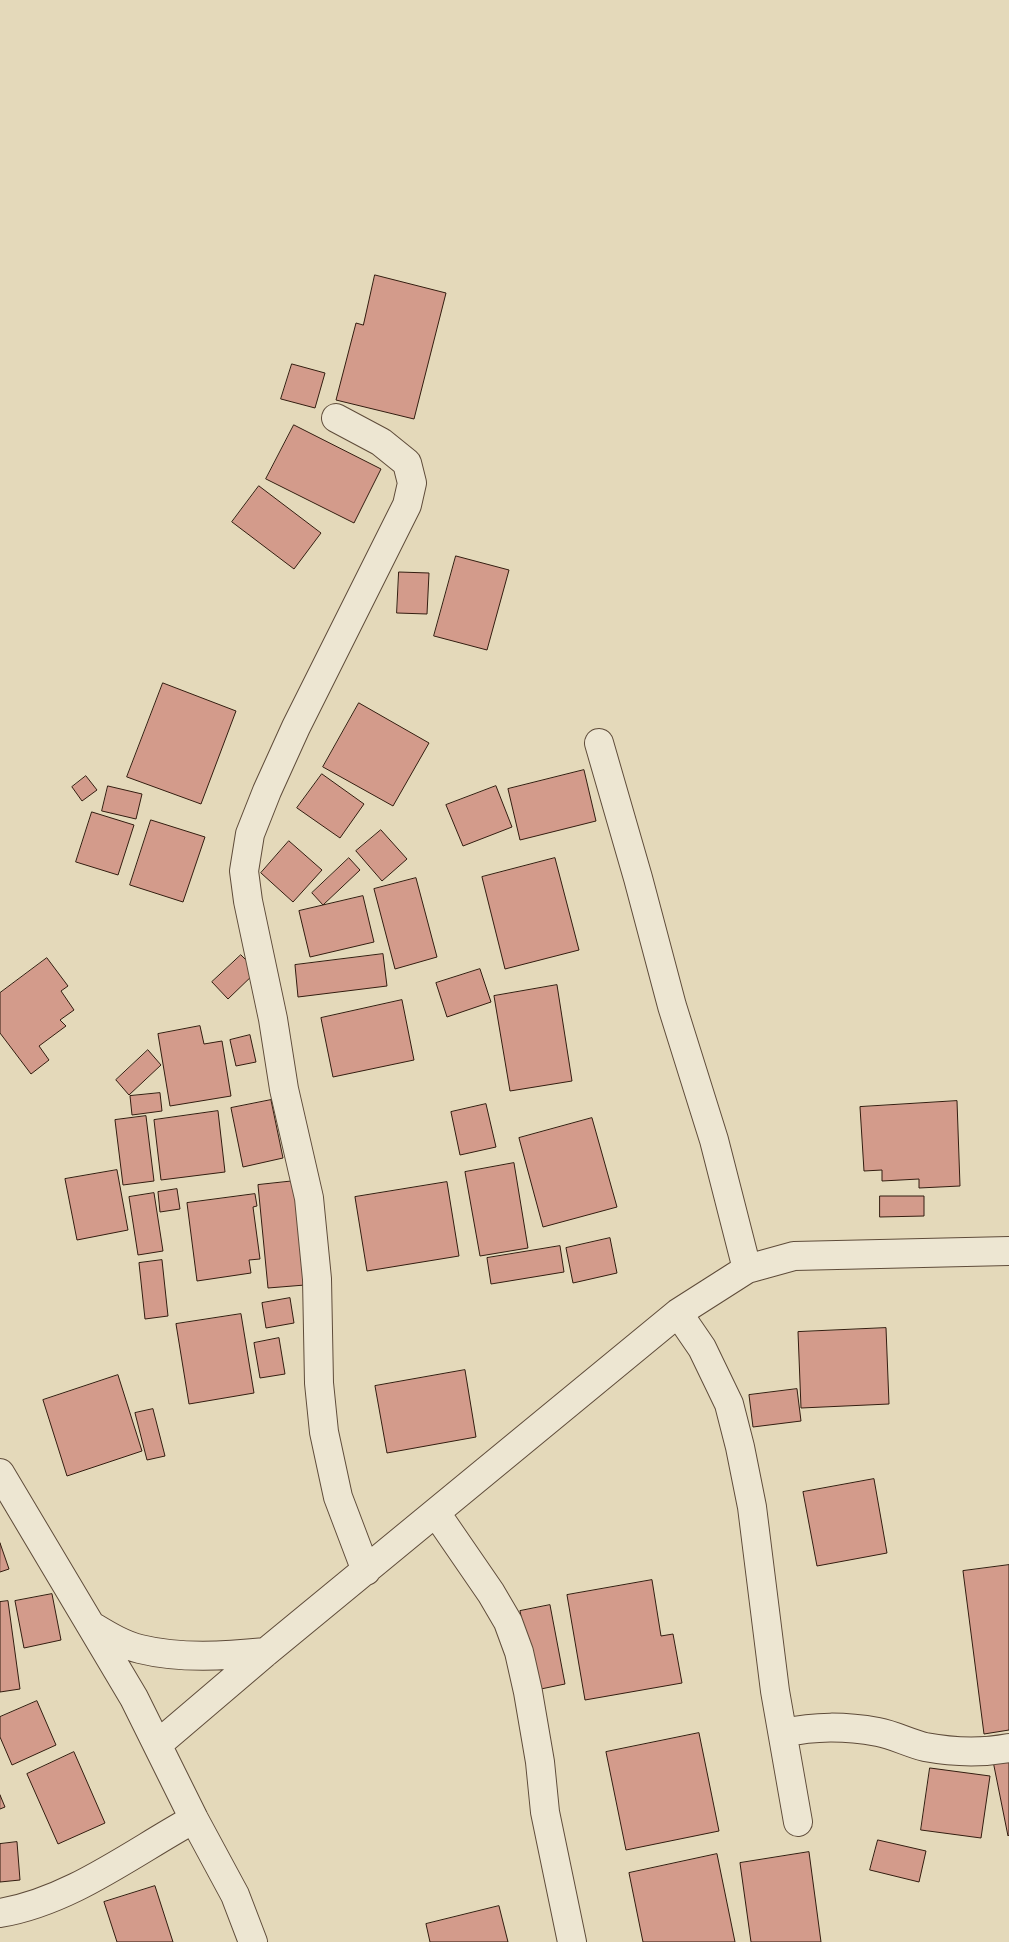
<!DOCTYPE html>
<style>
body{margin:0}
canvas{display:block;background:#e4d9ba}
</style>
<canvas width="1009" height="1942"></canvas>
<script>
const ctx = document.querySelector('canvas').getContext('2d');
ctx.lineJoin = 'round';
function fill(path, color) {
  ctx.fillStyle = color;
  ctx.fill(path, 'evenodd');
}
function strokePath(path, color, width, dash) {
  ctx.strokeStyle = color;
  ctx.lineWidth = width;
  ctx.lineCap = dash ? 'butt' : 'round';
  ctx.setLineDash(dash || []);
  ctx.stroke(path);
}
const building = new Path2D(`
 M375,275L446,293L414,419L336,400L356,323L363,325Z
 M292,364L325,373L315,408L281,399Z
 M294,425L381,469L354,523L266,479Z
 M259,486L321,533L294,569L232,522Z
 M456,556L509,570L487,650L434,636Z
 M399,572L429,573L427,614L397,613Z
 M163,683L236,711L201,804L127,777Z
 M359,703L429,743L393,806L323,767Z
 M584,770L596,821L520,840L508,789Z
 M322,774L364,804L340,838L297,808Z
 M86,776L97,790L82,801L72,787Z
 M108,786L142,794L136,819L102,811Z
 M496,786L512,827L463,846L446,805Z
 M92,812L134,825L118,875L76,862Z
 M151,820L205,837L183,902L130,885Z
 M381,830L407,859L382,881L356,851Z
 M289,841L322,870L293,902L261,873Z
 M349,858L360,870L323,905L312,893Z
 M555,858L579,950L505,969L482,877Z
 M416,878L437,957L395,969L374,889Z
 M363,896L374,942L310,957L299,911Z
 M383,954L387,986L298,997L295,965Z
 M241,955L257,971L228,999L212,982Z
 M47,958L68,986L61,991L74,1010L60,1020L66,1026L39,1046L49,1060L31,1074L0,1033V993Z
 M480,969L491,1002L447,1017L436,983Z
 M557,985L572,1081L510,1091L494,996Z
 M402,1000L414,1060L333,1077L321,1018Z
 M200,1026L204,1044L222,1041L231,1096L170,1106L158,1034Z
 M250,1035L256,1062L236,1066L230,1040Z
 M148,1050L161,1065L129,1095L116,1080Z
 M160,1093L162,1111L132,1115L130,1096Z
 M271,1100L283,1158L243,1167L231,1108Z
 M957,1101L960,1186L919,1188V1179L882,1181V1170L864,1171L860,1107Z
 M486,1104L496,1147L460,1155L451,1112Z
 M218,1111L225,1172L161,1180L154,1120Z
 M146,1116L154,1181L123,1185L115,1120Z
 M592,1118L617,1207L543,1227L519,1138Z
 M514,1163L528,1248L480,1256L465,1172Z
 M117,1170L128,1230L77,1240L65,1179Z
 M295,1181L305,1285L268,1288L258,1185Z
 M447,1182L459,1256L367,1271L355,1197Z
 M177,1189L180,1209L160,1212L158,1192Z
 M154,1193L163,1251L138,1255L129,1197Z
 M255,1194L257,1206L253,1207L260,1259L249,1260L251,1273L197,1281L187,1203Z
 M880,1196H924V1216L880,1217Z
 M610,1238L617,1273L573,1283L566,1248Z
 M560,1246L564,1272L491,1284L487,1258Z
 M162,1260L168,1316L145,1319L139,1263Z
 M290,1298L294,1323L266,1328L262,1303Z
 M241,1314L254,1393L189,1404L176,1324Z
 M886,1328L889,1404L801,1408L798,1332Z
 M279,1338L285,1374L260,1378L254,1343Z
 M465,1370L476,1437L387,1453L375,1386Z
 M118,1375L142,1451L67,1476L43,1400Z
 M797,1389L801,1421L753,1427L749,1395Z
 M153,1409L165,1456L147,1460L135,1413Z
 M874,1479L887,1553L817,1566L803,1492Z
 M0,1543L9,1569L0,1572Z
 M1009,1565V1730L984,1734L963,1571Z
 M652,1580L661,1636L673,1634L682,1683L585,1700L567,1595Z
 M52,1594L61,1640L24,1648L15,1601Z
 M8,1601L20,1689L0,1692V1602Z
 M550,1605L565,1684L536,1690L520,1611Z
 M37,1701L56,1745L12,1765L0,1737V1717Z
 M699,1733L719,1831L626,1850L606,1752Z
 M74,1752L105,1823L58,1844L27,1774Z
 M1009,1758V1835L1008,1836L993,1761Z
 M930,1768L990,1776L981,1838L921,1830Z
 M0,1795L5,1807L0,1809Z
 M878,1840L926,1851L919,1882L870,1870Z
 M17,1842L20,1880L0,1882V1844Z
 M809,1852L821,1942H751L740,1863Z
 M717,1854L735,1942H643L629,1873Z
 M155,1886L173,1942H117L104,1902Z
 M499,1906L508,1942H430L426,1924Z`);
fill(building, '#d39b8b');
strokePath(building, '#331d10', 1);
const minor = new Path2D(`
 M336,418L381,442L407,463L412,483L407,505L296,727L267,791L250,834L244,871L248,901L273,1019L284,1089L309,1198L317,1279L319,1383L324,1432L338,1497L366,1571
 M599,743L638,878L672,1006L714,1140L747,1269
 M678,1313L702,1348L729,1404L740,1447L752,1507L775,1691L798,1822
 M0,1473L134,1698L194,1819L235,1895L253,1942
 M436,1513L491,1593L508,1622L519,1652L528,1692L540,1762L545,1812L572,1942
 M92,1626C107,1635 123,1645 140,1649C180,1659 226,1656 266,1652
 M783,1733C816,1726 844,1726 878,1732C894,1735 909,1743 925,1747C952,1752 982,1753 1009,1748
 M158,1744L266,1652L678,1313L747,1269L794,1256L1009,1251
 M0,1913C71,1901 132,1853 194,1819`);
strokePath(minor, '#5f4c3a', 30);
strokePath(minor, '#ede6d2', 28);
</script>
